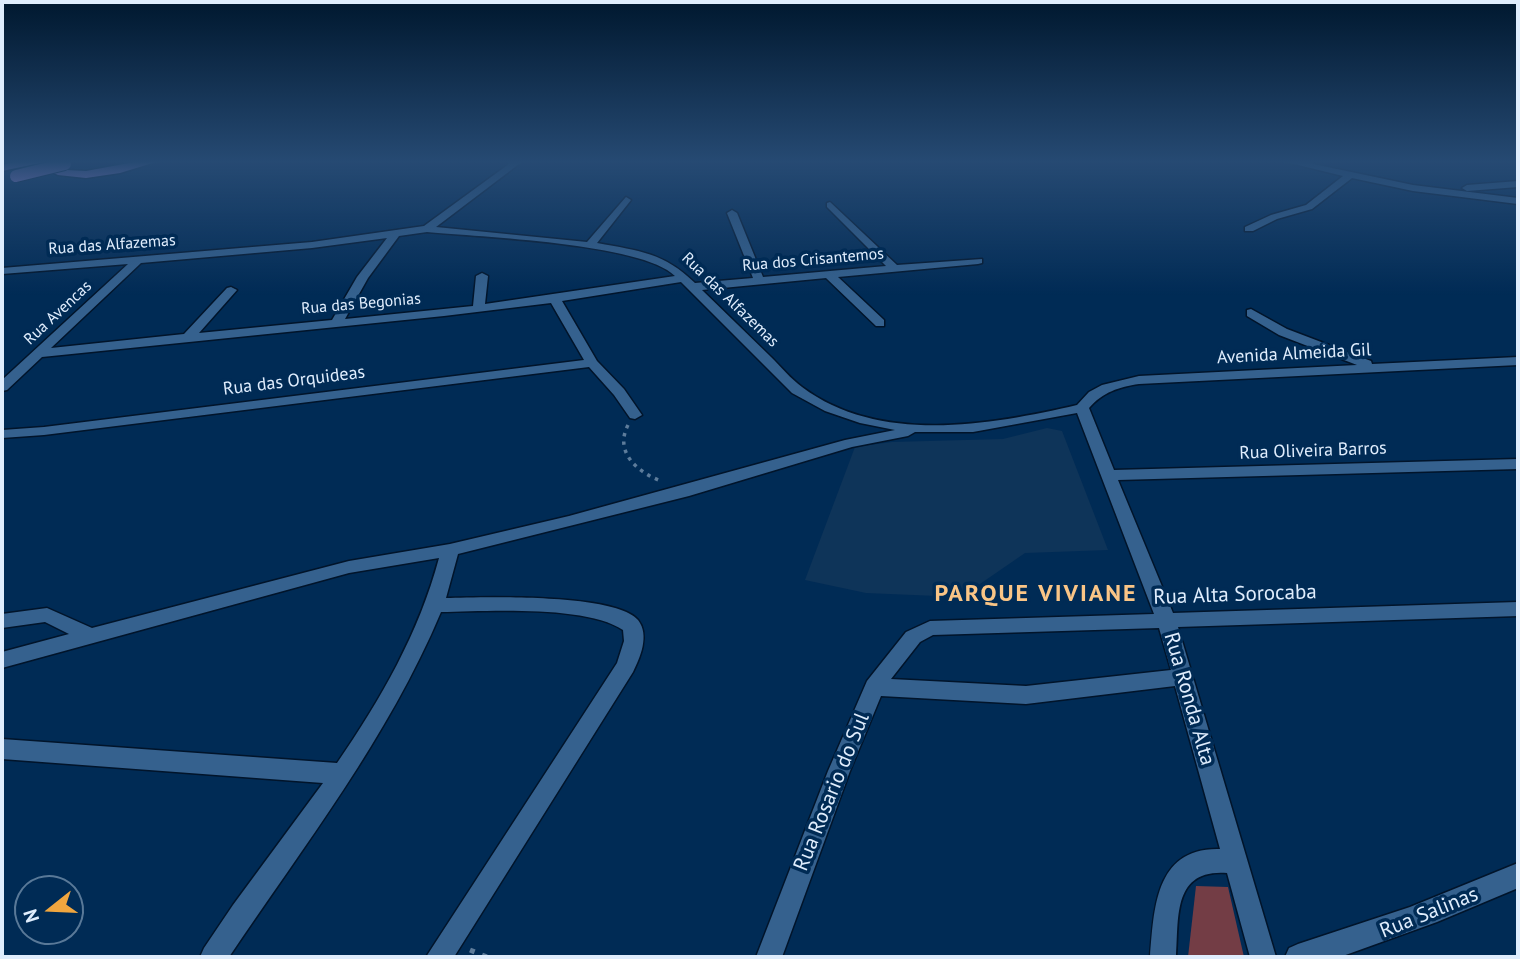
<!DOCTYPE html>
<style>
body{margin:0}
#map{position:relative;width:1520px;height:959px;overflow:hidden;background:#002b55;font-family:"PT Sans",sans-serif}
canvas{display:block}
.frame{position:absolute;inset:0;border:4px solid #dfedfd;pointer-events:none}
.north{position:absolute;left:14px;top:875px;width:70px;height:70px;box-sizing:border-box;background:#002b55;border:2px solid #597998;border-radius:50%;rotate:252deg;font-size:19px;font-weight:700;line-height:28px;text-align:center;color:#dfedfd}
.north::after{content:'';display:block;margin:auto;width:24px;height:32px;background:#f0a63f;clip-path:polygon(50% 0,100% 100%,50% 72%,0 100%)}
</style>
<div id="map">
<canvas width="1520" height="959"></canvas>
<div class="frame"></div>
<div class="north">N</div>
</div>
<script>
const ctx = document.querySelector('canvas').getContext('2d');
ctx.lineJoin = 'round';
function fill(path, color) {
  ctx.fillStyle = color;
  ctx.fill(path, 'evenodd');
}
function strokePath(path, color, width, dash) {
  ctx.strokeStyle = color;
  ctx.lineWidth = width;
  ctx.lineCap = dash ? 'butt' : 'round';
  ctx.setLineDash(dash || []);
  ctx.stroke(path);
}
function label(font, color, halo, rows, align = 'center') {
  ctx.font = font + ' "PT Sans",sans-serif';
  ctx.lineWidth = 7;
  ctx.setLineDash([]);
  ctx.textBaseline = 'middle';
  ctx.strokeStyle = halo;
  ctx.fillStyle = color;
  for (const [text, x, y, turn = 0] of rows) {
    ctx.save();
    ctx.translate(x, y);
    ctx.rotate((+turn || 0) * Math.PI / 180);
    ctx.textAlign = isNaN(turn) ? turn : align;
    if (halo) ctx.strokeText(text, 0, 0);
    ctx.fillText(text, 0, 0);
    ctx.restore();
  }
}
fill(new Path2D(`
 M1047,428L1062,431L1108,550L1025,553L961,597L866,593L805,580L855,447L892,442L1003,439Z`), '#0e3459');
fill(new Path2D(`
 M1196,886L1228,887L1244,957H1188Z`), '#733d45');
const street = new Path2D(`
 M513,161H523L436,227L587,242L626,197L631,200L597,243C641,251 664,253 695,283L753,278L727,213L732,210L737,213L763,277L886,266L827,207V203L830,202L897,265L982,259V263L978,264L838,277L884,320V326H876L826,278L702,290C725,312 748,335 771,357C781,367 791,379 802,387C879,445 991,425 1077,405L1089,392L1102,385L1139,376L1357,365L1279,335L1247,316V310L1251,309L1287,329L1371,361L1372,364L1518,357V365L1139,384C1119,387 1103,392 1089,408L1114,470L1518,459V469L1118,480L1173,613L1518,602V616L1178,627L1276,957H1250L1227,873C1172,869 1179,918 1176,957H1150C1154,909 1155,847 1220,849L1175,686L1026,704L881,696L850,771L782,957H756L828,771L867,681L906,632L930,621L1154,614L1077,413L973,432H915L908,436L852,447L689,496L458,554L446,598C483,597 615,593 638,620C650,635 640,658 633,672L454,957H426L617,663L624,641L623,630C587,605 486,611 441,612C388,738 305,844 229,957H200L204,948L233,905L323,783L2,759V739L337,763C381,699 419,633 439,558L349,573L2,668V652L69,634L45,622L2,628V614L47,608L92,628L349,561L450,544L569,516L845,440L895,430L860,423L825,411L792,393L681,282L562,301L597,361L624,389L642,415L635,419L630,418L614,395L589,367L44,435L2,438V430L44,427L584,360L551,303L444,316L42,357L7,390L2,391V380L128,264L2,274V268L312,242L424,226ZM427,232C479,237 642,243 675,276L485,304L488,276L482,273L476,276L473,306L345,319L368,278L399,236ZM387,238L357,277L332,320L199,333L237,290L231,287L227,288L184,334L51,348L141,263L312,248ZM1159,628L1171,670L1026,686L891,679L920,642L933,635Z
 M1282,161H1299L1413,185L1518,198V204L1413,191L1352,178L1312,209L1277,219L1253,231H1245V227L1271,215L1306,205L1343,176Z
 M1518,181V187L1467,191L1462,188L1467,185Z
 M1518,863V888L1437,922L1340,957H1285L1289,948L1298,944L1410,907Z`);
const highway = new Path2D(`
 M17,161H48L66,170L86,171L140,161H159L120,173L86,178L58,175L35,164L2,171V165Z`);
strokePath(street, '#01142a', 3);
strokePath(highway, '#01142a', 3);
strokePath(new Path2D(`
 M628,425C614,452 637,472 661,481`), '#5d7c9b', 3.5, [3.5, 5]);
strokePath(new Path2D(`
 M470,950L487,957`), '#5d7c9b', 5, [5, 8]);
fill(street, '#35618e');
fill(highway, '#d69dfb');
const highwayBridge = new Path2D(`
 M16,176L65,164`);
strokePath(highwayBridge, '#01142a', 14, []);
strokePath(highwayBridge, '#d69dfb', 12);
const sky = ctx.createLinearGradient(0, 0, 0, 295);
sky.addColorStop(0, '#00182f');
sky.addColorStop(0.55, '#264a73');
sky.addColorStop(1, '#264a7300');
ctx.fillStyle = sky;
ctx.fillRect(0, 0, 1520, 295);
label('16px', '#dfedfd', '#002b55', [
 ["Rua das Alfazemas",112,245,-4],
 ["Rua dos Crisantemos",813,260,-5],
 ["Rua das Alfazemas",730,300,44],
 ["Rua das Begonias",361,304,-5],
 ["Rua Avencas",58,313,-43]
]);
label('18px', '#dfedfd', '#002b55', [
 ["Avenida Almeida Gil",1294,354,-3],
 ["Rua das Orquideas",294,381,-7],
 ["Rua Oliveira Barros",1313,451,-2]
]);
label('21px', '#dfedfd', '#002b55', [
 ["Rua Alta Sorocaba",1235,595,-2],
 ["Rua Ronda Alta",1189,699,74],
 ["Rua Rosario do Sul",832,792,-68],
 ["Rua Salinas",1429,913,-22]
]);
ctx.letterSpacing = '2px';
label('bold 24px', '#fac586', '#002b55', [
 ["PARQUE VIVIANE",1036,594]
]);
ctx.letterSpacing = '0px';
</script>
